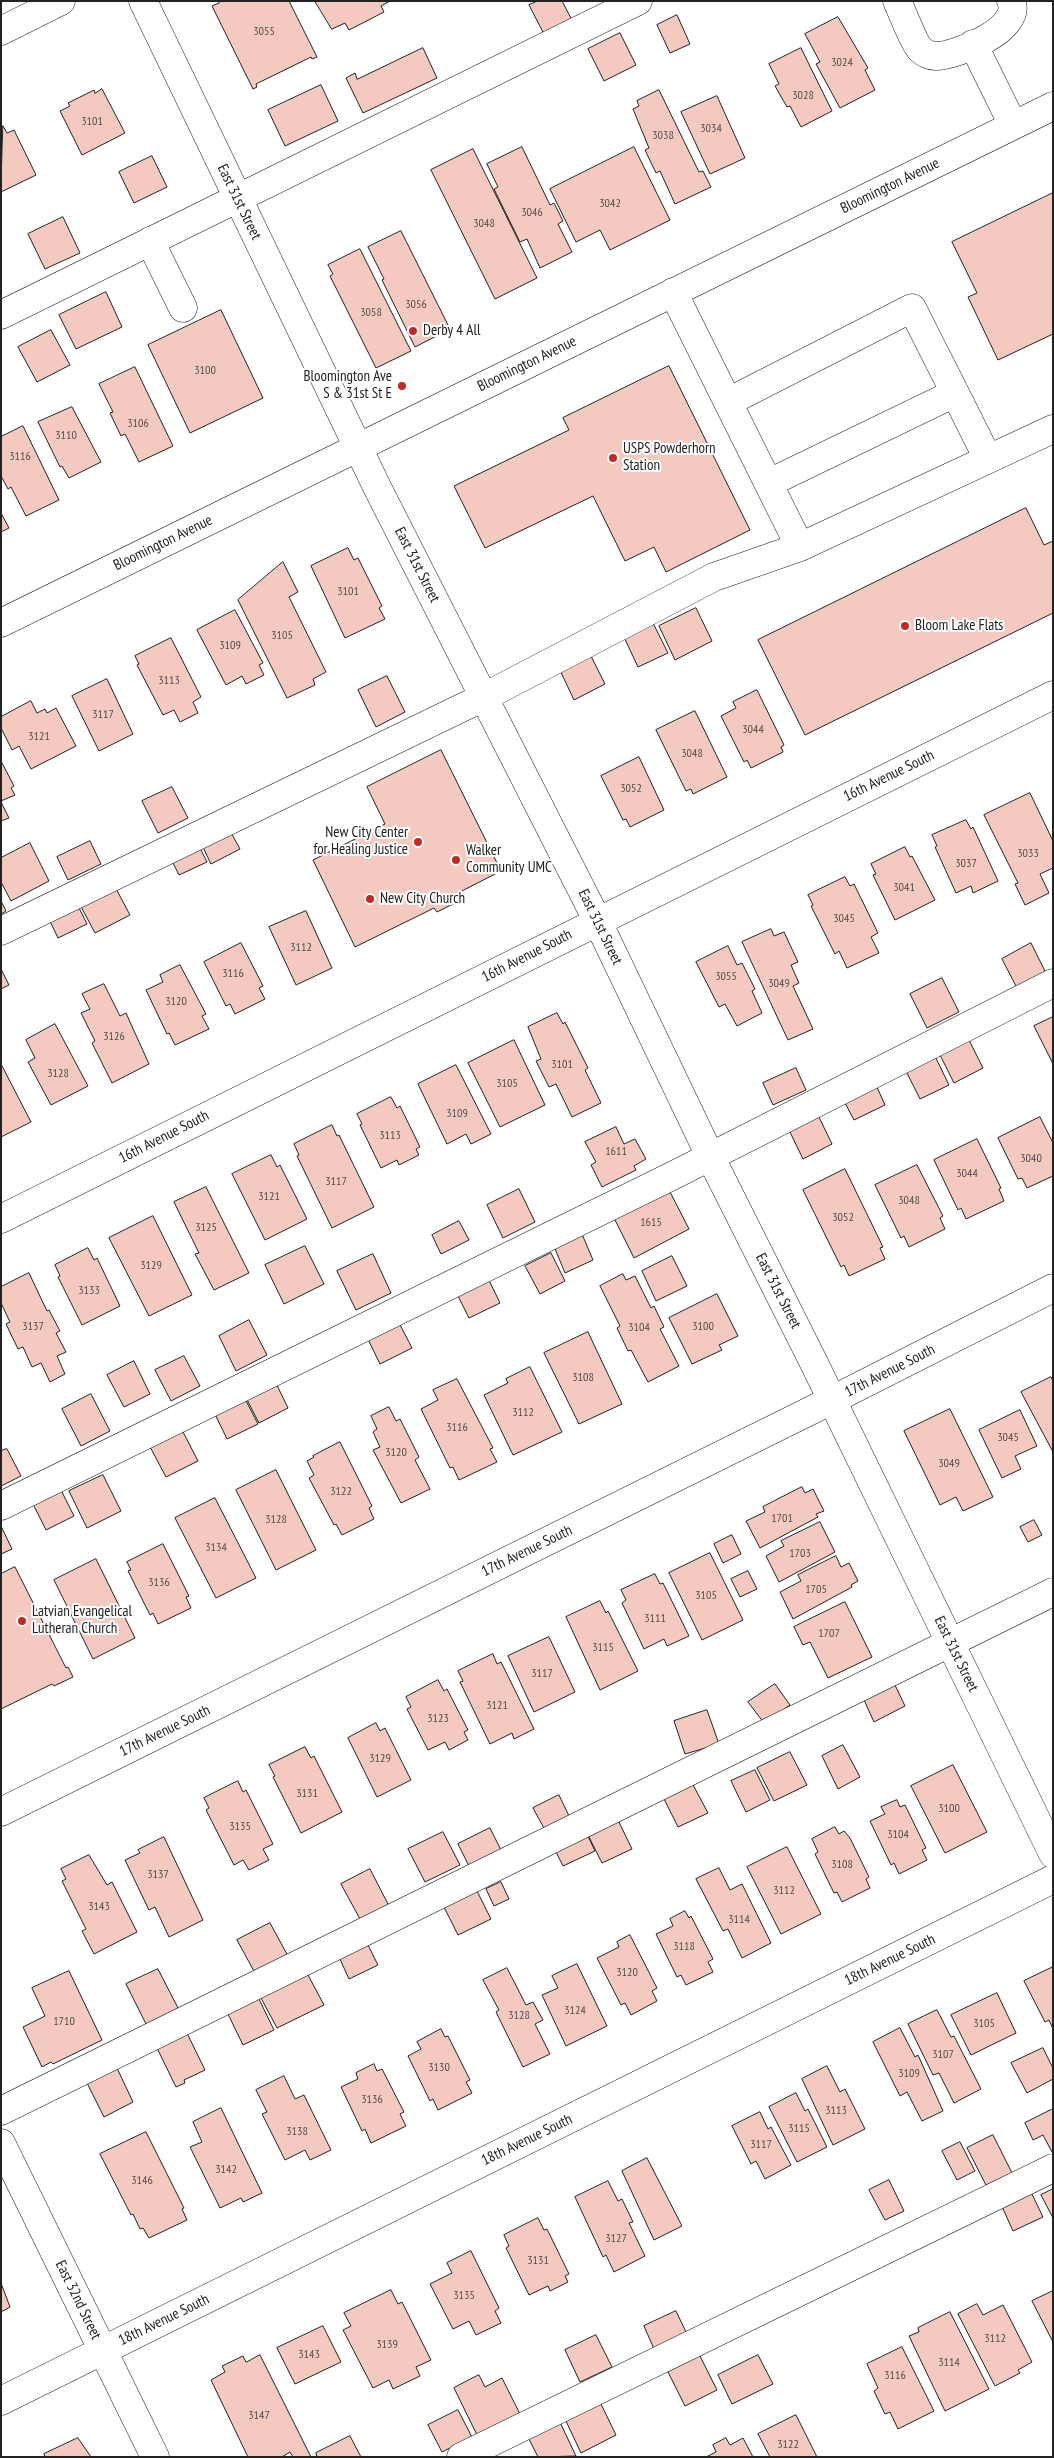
<!DOCTYPE html>
<style>
body{margin:0}
#map{position:relative;width:1054px;height:2458px;overflow:hidden;background:#fff;font-family:"PT Sans Narrow",sans-serif}
canvas{display:block}
.frame{position:absolute;inset:0;border:2px solid #222;pointer-events:none}
</style>
<div id="map">
<canvas width="1054" height="2458"></canvas>
<div class="frame"></div>
</div>
<script>
const ctx = document.querySelector('canvas').getContext('2d');
ctx.lineJoin = 'round';
function fill(path, color) {
  ctx.fillStyle = color;
  ctx.fill(path, 'evenodd');
}
function strokePath(path, color, width, dash) {
  ctx.strokeStyle = color;
  ctx.lineWidth = width;
  ctx.lineCap = dash ? 'butt' : 'round';
  ctx.setLineDash(dash || []);
  ctx.stroke(path);
}
function label(font, color, halo, rows, align = 'center') {
  ctx.font = font + ' "PT Sans Narrow",sans-serif';
  ctx.lineWidth = 4;
  ctx.setLineDash([]);
  ctx.textBaseline = 'middle';
  ctx.strokeStyle = halo;
  ctx.fillStyle = color;
  for (const [text, x, y, turn = 0] of rows) {
    ctx.save();
    ctx.translate(x, y);
    ctx.rotate((+turn || 0) * Math.PI / 180);
    ctx.textAlign = isNaN(turn) ? turn : align;
    if (halo) ctx.strokeText(text, 0, 0);
    ctx.fillText(text, 0, 0);
    ctx.restore();
  }
}
const building = new Path2D(`
 M218,1H289L317,57L312,59L311,57L256,84L257,87L253,89L212,6L219,3Z
 M315,1H390L381,6L384,12L349,30L345,23L332,29Z
 M538,1H562L573,22L545,36L529,5Z
 M677,15L690,44L670,53L657,25Z
 M838,17L868,68L865,70L875,90L840,108L816,64L820,62L805,34Z
 M620,33L636,65L604,81L588,49Z
 M423,48L437,78L363,113L346,78L355,73L357,79Z
 M801,48L832,111L801,127L790,106L787,107L775,86L779,84L769,64Z
 M321,85L338,121L285,146L268,110Z
 M102,89L125,133L82,155L60,111L70,106L68,103L94,90L95,93Z
 M659,90L699,172L703,171L711,187L675,204L660,171L656,173L645,150L649,148L633,109L639,106L637,101Z
 M717,96L745,158L710,174L681,112Z
 M3,126L7,133L14,130L36,175L1,192Z
 M522,147L550,205L554,203L563,221L558,224L572,252L540,268L527,239L520,242L494,189L498,187L487,164Z
 M634,147L670,220L610,250L600,230L576,242L550,189Z
 M473,149L537,278L495,299L431,170Z
 M152,156L167,187L134,203L119,172Z
 M1053,193V334L998,360L968,297L977,293L952,242Z
 M63,217L80,253L45,269L28,234Z
 M401,231L450,329L415,347L382,280L384,279L368,247Z
 M360,249L411,351L376,368L330,276L333,274L328,265Z
 M106,292L122,327L76,349L59,315Z
 M221,310L263,398L190,433L148,345Z
 M51,330L70,365L37,382L18,347Z
 M669,366L750,530L666,572L654,547L625,561L593,496L485,548L454,486L569,430L563,418Z
 M135,367L173,446L139,462L125,434L121,436L110,413L113,412L99,384Z
 M72,407L101,462L69,478L62,466L60,467L38,422Z
 M23,426L59,500L26,516L11,487L8,489L1,476V437Z
 M1026,508L1044,545L1053,541V613L805,735L758,640Z
 M1,513L9,528L1,532Z
 M348,548L354,560L358,558L382,606L379,608L385,619L345,638L311,566Z
 M283,562L298,592L289,597L326,672L313,679L315,685L287,698L238,600Z
 M696,608L712,641L675,660L659,626Z
 M235,610L263,663L259,665L264,675L246,684L242,676L226,685L197,630Z
 M652,621L668,653L638,667L623,635Z
 M171,638L201,697L193,702L198,713L180,722L174,710L163,715L137,665L139,664L135,656Z
 M588,650L605,684L574,700L558,666Z
 M387,676L405,712L376,727L358,690Z
 M107,679L133,734L99,751L72,696Z
 M757,690L784,745L781,747L783,752L751,768L747,760L744,762L721,716L736,708L733,702Z
 M31,701L37,713L45,709L47,713L56,708L76,746L31,769L19,746L12,750L1,728V717Z
 M695,711L727,777L693,794L691,789L686,791L656,730Z
 M441,750L501,871L452,896L455,903L437,912L434,908L355,947L313,860L385,824L367,787Z
 M639,757L664,810L630,827L626,819L623,820L601,776Z
 M1,761L14,786L11,788L15,795L1,801Z
 M172,787L188,818L158,833L142,801Z
 M1030,793L1053,841V868L1040,874L1049,893L1025,905L1015,884L1018,883L984,815Z
 M1,802L9,818L1,821Z
 M966,820L971,829L973,827L998,881L973,893L971,886L956,893L935,847L937,846L932,835Z
 M228,827L240,849L211,864L200,841Z
 M90,841L101,864L68,880L57,857Z
 M197,842L207,862L179,875L169,855Z
 M30,843L49,881L11,901L1,882V858Z
 M905,847L910,857L912,856L935,900L895,920L873,875L876,874L871,864Z
 M845,877L850,886L854,884L878,933L871,937L879,953L847,968L839,951L835,954L811,906L813,905L808,895Z
 M113,883L130,915L95,933L78,901Z
 M1,901L6,911L1,914Z
 M76,902L87,924L58,938L48,917Z
 M306,911L332,968L296,985L269,927Z
 M771,929L774,936L784,932L798,962L791,965L799,983L793,986L813,1029L788,1040L742,942Z
 M241,943L263,986L259,988L265,999L235,1014L230,1004L226,1006L204,962Z
 M1031,943L1046,973L1017,988L1002,959Z
 M728,946L737,965L742,963L755,989L752,991L762,1013L737,1026L725,1004L719,1007L696,962Z
 M180,965L206,1014L202,1016L209,1029L175,1045L169,1033L167,1034L146,990L163,982L160,975Z
 M1,969L9,985L1,989Z
 M942,978L959,1012L927,1028L910,994Z
 M104,984L120,1016L126,1013L149,1064L112,1083L92,1043L95,1041L81,1013L90,1009L82,994Z
 M557,1013L563,1024L565,1022L588,1068L585,1070L601,1103L572,1117L556,1084L549,1087L536,1061L541,1059L528,1027Z
 M1053,1017V1064L1034,1026Z
 M55,1024L88,1086L51,1105L28,1062L35,1058L26,1040Z
 M967,1036L983,1068L954,1083L938,1051Z
 M514,1040L545,1105L500,1127L468,1063Z
 M933,1052L949,1085L920,1099L904,1067Z
 M1,1064L31,1122L1,1137Z
 M456,1065L491,1134L471,1144L466,1134L447,1144L418,1084Z
 M796,1068L806,1090L773,1105L763,1083Z
 M876,1085L885,1105L854,1120L844,1101Z
 M391,1097L397,1108L400,1106L420,1147L416,1149L419,1155L399,1165L397,1160L381,1168L360,1125L362,1124L357,1114Z
 M816,1111L832,1144L803,1159L787,1126Z
 M1040,1117L1053,1143V1176L1027,1188L1022,1178L1018,1179L998,1138Z
 M332,1125L337,1136L339,1135L374,1207L332,1228L297,1156L299,1155L294,1144Z
 M616,1127L624,1144L635,1139L646,1159L634,1166L636,1170L602,1187L591,1165L596,1162L585,1142Z
 M977,1139L1001,1188L999,1189L1004,1201L966,1219L961,1208L958,1210L934,1160Z
 M271,1155L277,1167L280,1165L307,1219L265,1240L232,1174Z
 M917,1165L943,1216L940,1218L945,1229L909,1247L904,1236L901,1238L875,1185Z
 M845,1169L883,1247L880,1248L885,1259L849,1276L844,1265L841,1267L803,1190Z
 M206,1187L249,1273L214,1290L195,1254L199,1253L174,1202Z
 M668,1188L689,1229L634,1258L613,1216Z
 M519,1189L535,1222L503,1238L487,1205Z
 M153,1216L192,1295L149,1316L109,1238Z
 M459,1221L469,1240L441,1254L432,1235Z
 M579,1227L593,1260L565,1273L551,1239Z
 M305,1246L324,1284L284,1304L265,1265Z
 M88,1248L94,1260L97,1258L120,1306L82,1325L58,1277L60,1276L55,1265Z
 M551,1253L565,1281L540,1294L525,1266Z
 M373,1254L391,1293L356,1310L337,1271Z
 M672,1256L687,1286L656,1301L642,1271Z
 M29,1273L47,1311L49,1310L60,1331L56,1333L66,1352L57,1356L65,1374L50,1382L41,1363L32,1367L23,1347L18,1349L6,1324L10,1322L1,1303V1287Z
 M486,1274L500,1303L469,1318L455,1290Z
 M623,1274L626,1280L635,1276L651,1308L654,1306L664,1327L660,1329L679,1366L648,1382L631,1350L628,1351L617,1328L620,1326L600,1286Z
 M717,1294L738,1336L719,1345L722,1350L692,1364L669,1318Z
 M396,1317L412,1348L380,1364L365,1333Z
 M249,1320L267,1355L236,1371L219,1336Z
 M588,1332L622,1404L579,1424L544,1353Z
 M184,1356L200,1386L171,1401L155,1370Z
 M134,1361L150,1394L124,1407L107,1375Z
 M530,1367L562,1432L513,1455L484,1395L508,1383L506,1379Z
 M1051,1377L1053,1381V1452L1021,1392Z
 M274,1379L288,1408L259,1423L244,1394Z
 M457,1379L493,1448L490,1449L497,1462L459,1480L453,1467L450,1468L421,1409L438,1400L433,1390Z
 M242,1393L258,1424L227,1439L212,1408Z
 M91,1394L110,1431L81,1446L62,1409Z
 M389,1407L396,1421L400,1419L419,1457L415,1460L430,1489L401,1503L373,1450L380,1447L373,1432L377,1429L371,1416Z
 M950,1409L993,1497L963,1511L956,1497L940,1505L904,1431Z
 M1020,1410L1037,1446L1015,1456L1021,1469L1002,1478L979,1430Z
 M181,1428L198,1461L166,1477L149,1445Z
 M340,1442L372,1506L369,1508L374,1519L342,1535L336,1524L334,1525L309,1478L314,1475L307,1461L314,1457L313,1456Z
 M7,1449L21,1476L1,1486V1451Z
 M276,1470L316,1550L276,1570L236,1490Z
 M103,1475L121,1511L87,1528L69,1491Z
 M58,1484L74,1516L46,1530L30,1498Z
 M802,1487L805,1493L813,1489L824,1511L816,1514L818,1517L760,1548L746,1521L765,1512L763,1507Z
 M215,1498L256,1578L216,1598L175,1518Z
 M1034,1520L1042,1535L1028,1542L1020,1527Z
 M820,1522L835,1552L779,1582L766,1556L784,1546L781,1541Z
 M1,1526L12,1549L1,1554Z
 M732,1535L741,1554L723,1563L714,1544Z
 M163,1544L189,1596L186,1597L191,1608L158,1624L153,1613L150,1615L128,1571L131,1570L127,1562Z
 M710,1553L743,1620L702,1640L669,1573Z
 M836,1556L841,1567L849,1563L858,1581L851,1585L852,1587L793,1619L780,1592L801,1581L798,1575Z
 M96,1559L135,1638L93,1659L54,1580Z
 M15,1567L66,1668L68,1667L73,1677L54,1686L52,1684L1,1709V1574Z
 M748,1571L757,1589L740,1597L731,1579Z
 M655,1574L660,1584L663,1583L689,1636L667,1646L664,1639L644,1649L622,1603L626,1600L621,1590Z
 M600,1601L606,1613L608,1611L638,1671L600,1690L566,1617Z
 M845,1602L872,1657L828,1678L810,1642L803,1645L794,1627Z
 M549,1637L575,1692L534,1712L508,1656Z
 M493,1654L497,1664L501,1662L534,1729L514,1739L512,1733L490,1744L460,1682L463,1681L458,1671Z
 M438,1680L444,1691L447,1689L468,1730L464,1732L468,1740L449,1750L445,1742L428,1750L407,1709L411,1707L406,1697Z
 M775,1684L790,1705L764,1723L748,1702Z
 M895,1685L905,1706L874,1722L864,1700Z
 M707,1710L719,1744L685,1754L674,1721Z
 M376,1723L380,1731L385,1728L411,1780L377,1797L348,1738Z
 M843,1745L860,1777L838,1789L822,1756Z
 M305,1747L311,1758L314,1756L342,1812L301,1833L273,1777L275,1776L269,1765Z
 M790,1752L807,1785L774,1801L757,1768Z
 M953,1765L987,1832L945,1853L911,1786Z
 M755,1770L770,1800L746,1812L731,1781Z
 M238,1781L243,1792L246,1790L273,1844L263,1849L269,1860L249,1870L243,1860L234,1865L206,1810L209,1808L204,1798Z
 M692,1783L708,1813L678,1827L663,1797Z
 M559,1795L570,1818L545,1830L533,1808Z
 M897,1800L900,1807L905,1805L926,1848L922,1850L927,1860L899,1874L894,1863L891,1865L870,1821L885,1814L881,1807Z
 M617,1818L632,1849L602,1863L587,1833Z
 M835,1827L839,1834L844,1831L850,1838L869,1877L866,1879L870,1888L842,1902L837,1892L834,1893L815,1854L818,1852L812,1839Z
 M490,1828L501,1850L469,1866L458,1844Z
 M443,1832L460,1865L425,1882L408,1849Z
 M586,1832L595,1851L563,1866L554,1848Z
 M164,1837L203,1920L169,1937L155,1907L149,1910L125,1860L140,1853L138,1850Z
 M787,1847L821,1914L781,1934L747,1867Z
 M89,1855L107,1885L112,1882L137,1932L94,1954L82,1931L86,1929L62,1881L66,1879L61,1869Z
 M719,1868L730,1890L742,1884L771,1943L742,1958L728,1929L723,1931L696,1879Z
 M370,1869L389,1906L361,1921L341,1884Z
 M501,1882L509,1899L494,1906L486,1889Z
 M475,1887L491,1919L458,1935L442,1903Z
 M685,1911L689,1918L691,1916L713,1959L708,1962L713,1972L686,1985L681,1975L677,1977L656,1934L673,1926L670,1919Z
 M270,1923L288,1956L255,1973L237,1940Z
 M630,1935L657,1988L652,1991L657,2001L631,2015L625,2003L621,2005L597,1958L619,1947L617,1942Z
 M367,1943L378,1965L349,1979L339,1957Z
 M577,1964L607,2026L566,2046L542,1995L558,1988L552,1976Z
 M1053,1967V2029L1049,2020L1045,2022L1024,1981Z
 M507,1968L526,2005L533,2002L543,2020L535,2024L550,2054L523,2067L496,2012L499,2010L483,1980Z
 M158,1969L179,2010L147,2026L126,1984Z
 M69,1971L102,2040L53,2064L51,2062L42,2067L23,2027L45,2016L32,1988Z
 M308,1975L324,2005L277,2028L261,1998Z
 M997,1993L1016,2033L971,2055L951,2015Z
 M257,1995L274,2030L243,2045L226,2010Z
 M937,2010L951,2037L954,2036L981,2089L954,2103L939,2073L933,2075L908,2024Z
 M900,2028L915,2057L918,2055L943,2111L922,2121L907,2092L900,2096L873,2042Z
 M441,2029L445,2037L448,2036L470,2080L466,2082L472,2093L438,2110L433,2099L430,2101L408,2056L421,2049L417,2042Z
 M186,2031L205,2070L184,2080L185,2083L176,2087L156,2046Z
 M1043,2048L1053,2068V2079L1027,2093L1011,2063Z
 M374,2064L377,2071L382,2069L404,2112L400,2114L406,2126L371,2143L365,2129L362,2131L341,2087L358,2079L356,2073Z
 M116,2066L133,2102L104,2117L86,2081Z
 M827,2066L840,2092L845,2089L865,2129L833,2145L802,2079Z
 M284,2076L295,2099L304,2095L331,2150L310,2160L305,2150L285,2160L262,2114L267,2112L256,2090Z
 M796,2093L805,2111L808,2109L827,2147L797,2162L769,2107Z
 M221,2108L262,2193L243,2202L241,2198L220,2208L190,2147L202,2142L193,2122Z
 M1053,2109V2152H1052L1043,2135L1033,2140L1025,2123Z
 M760,2112L768,2129L771,2127L791,2165L765,2179L756,2161L751,2164L732,2126Z
 M146,2132L184,2208L182,2209L187,2220L149,2238L143,2228L140,2229L133,2214L131,2215L100,2154Z
 M993,2135L1012,2173L986,2185L967,2148Z
 M960,2142L975,2171L957,2180L942,2151Z
 M647,2158L682,2226L654,2240L622,2171Z
 M889,2180L904,2211L885,2220L869,2190Z
 M608,2181L618,2201L622,2199L633,2222L629,2223L645,2256L614,2272L606,2255L603,2257L575,2197Z
 M1029,2188L1043,2217L1013,2231L1000,2202Z
 M1053,2189V2218L1041,2195Z
 M538,2218L544,2230L547,2229L569,2274L565,2276L568,2282L550,2291L548,2286L529,2295L506,2248L509,2246L504,2235Z
 M471,2251L499,2308L495,2311L501,2323L476,2335L469,2321L453,2329L430,2284L452,2273L447,2263Z
 M1,2283L10,2307L1,2312Z
 M391,2290L398,2304L402,2302L431,2360L416,2367L420,2376L393,2389L389,2380L373,2388L343,2330L351,2326L344,2313Z
 M1053,2291V2342L1032,2301Z
 M977,2304L983,2315L1003,2305L1032,2362L1018,2370L1020,2373L995,2386L958,2314Z
 M676,2311L687,2334L654,2349L644,2326Z
 M950,2312L989,2389L945,2411L909,2336L919,2332L918,2328Z
 M323,2326L341,2362L295,2384L277,2348Z
 M596,2335L612,2367L580,2382L565,2350Z
 M902,2347L934,2411L898,2429L890,2412L885,2414L874,2391L878,2388L867,2364Z
 M260,2355L311,2457H293L290,2452L282,2457H248L211,2380L225,2372L222,2366L243,2356L246,2362Z
 M758,2355L773,2384L732,2404L718,2375Z
 M700,2356L717,2390L685,2406L668,2372Z
 M479,2375L485,2387L502,2378L520,2414L477,2435L454,2388Z
 M600,2402L616,2435L581,2453L565,2419Z
 M458,2410L472,2437L442,2452L428,2425Z
 M796,2415L817,2457H770L758,2434Z
 M558,2418L576,2456L538,2457L526,2433Z
 M350,2436L361,2457H317L316,2453Z
 M78,2438L91,2457H45L44,2454Z
 M726,2438L730,2445L743,2438L753,2457H706L716,2452L713,2445Z`);
fill(building, '#f3c9c0');
strokePath(building, '#222', 1);
const minor = new Path2D(`
 M143,1L377,487L597,920L710,1156L814,1363L1053,1854
 M897,1C902,11 914,44 921,50C924,53 931,56 935,56C954,57 1024,29 1011,1
 M1,31L61,1
 M973,44L1013,125
 M150,241L183,308
 M673,292L800,547
 M1,315L638,1
 M728,402L912,308L955,393
 M769,483L955,393L988,459
 M1,623L1053,106
 M1,931L484,697L714,577L800,547L1053,429
 M1,1219L1053,695
 M1,1506L676,1174L1053,983
 M1,1812L832,1400L1053,1288
 M1,2111L1053,1592
 M1,2143L155,2457
 M1,2401L1053,1879
 M461,2457L1053,2168`);
strokePath(minor, '#222', 29);
strokePath(minor, '#fff', 28);
for (const [x, y, r, color] of [
 [413,331,5,"#c62828"],
 [402,386,5,"#c62828"],
 [613,458,5,"#c62828"],
 [905,626,5,"#c62828"],
 [418,842,5,"#c62828"],
 [456,860,5,"#c62828"],
 [370,899,5,"#c62828"],
 [22,1621,5,"#c62828"]
]) {
  const dot = new Path2D();
  dot.arc(x, y, r, 0, 2 * Math.PI);
  ctx.fillStyle = color;
  ctx.fill(dot);
  strokePath(dot, '#fff', 2);
}
label('12px', '#564c4a', null, [
 ["3055",264,32],
 ["3024",842,63],
 ["3028",803,96],
 ["3101",92,122],
 ["3034",711,129],
 ["3038",663,136],
 ["3042",610,204],
 ["3046",532,213],
 ["3048",484,224],
 ["3056",416,305],
 ["3058",371,313],
 ["3100",205,371],
 ["3106",138,424],
 ["3110",66,436],
 ["3116",20,457],
 ["3101",348,592],
 ["3105",282,636],
 ["3109",230,646],
 ["3113",169,681],
 ["3117",103,715],
 ["3044",753,730],
 ["3121",39,737],
 ["3048",692,754],
 ["3052",631,789],
 ["3033",1028,854],
 ["3037",966,864],
 ["3041",904,888],
 ["3045",844,919],
 ["3112",301,948],
 ["3116",233,974],
 ["3055",726,977],
 ["3049",779,984],
 ["3120",176,1002],
 ["3126",114,1037],
 ["3101",562,1065],
 ["3128",58,1074],
 ["3105",507,1084],
 ["3109",457,1114],
 ["3113",390,1136],
 ["1611",616,1152],
 ["3040",1031,1159],
 ["3044",967,1174],
 ["3117",336,1182],
 ["3121",269,1197],
 ["3048",909,1201],
 ["3052",843,1218],
 ["1615",651,1223],
 ["3125",206,1228],
 ["3129",151,1266],
 ["3133",89,1291],
 ["3137",33,1327],
 ["3100",703,1327],
 ["3104",639,1328],
 ["3108",583,1378],
 ["3112",523,1413],
 ["3116",457,1428],
 ["3045",1008,1438],
 ["3120",396,1453],
 ["3049",949,1464],
 ["3122",341,1492],
 ["1701",782,1519],
 ["3128",276,1520],
 ["3134",216,1548],
 ["1703",800,1554],
 ["3136",159,1583],
 ["1705",816,1590],
 ["3105",706,1596],
 ["3111",655,1619],
 ["1707",829,1634],
 ["3115",603,1648],
 ["3117",542,1674],
 ["3121",497,1706],
 ["3123",438,1719],
 ["3129",380,1759],
 ["3131",307,1794],
 ["3100",949,1809],
 ["3135",240,1827],
 ["3104",898,1835],
 ["3108",842,1865],
 ["3137",158,1875],
 ["3112",784,1891],
 ["3143",99,1907],
 ["3114",739,1920],
 ["3118",684,1947],
 ["3120",627,1973],
 ["3124",575,2011],
 ["3128",519,2016],
 ["1710",64,2022],
 ["3105",984,2024],
 ["3107",943,2055],
 ["3130",439,2068],
 ["3109",909,2074],
 ["3136",372,2100],
 ["3113",836,2111],
 ["3115",799,2129],
 ["3138",297,2132],
 ["3117",761,2145],
 ["3142",226,2170],
 ["3146",142,2181],
 ["3127",616,2239],
 ["3131",538,2261],
 ["3135",464,2296],
 ["3112",995,2339],
 ["3139",387,2345],
 ["3143",309,2355],
 ["3114",949,2363],
 ["3116",895,2376],
 ["3147",259,2416],
 ["3122",788,2445]
]);
label('15px', '#222', '#fff', [
 ["Bloomington Avenue",890,186,-26],
 ["East 31st Street",239,202,64],
 ["Bloomington Avenue",527,364,-26],
 ["Bloomington Avenue",163,543,-26],
 ["East 31st Street",417,565,63],
 ["16th Avenue South",889,776,-26],
 ["East 31st Street",600,927,64],
 ["16th Avenue South",527,956,-27],
 ["16th Avenue South",164,1137,-27],
 ["East 31st Street",778,1291,63],
 ["17th Avenue South",890,1371,-27],
 ["17th Avenue South",527,1551,-26],
 ["East 31st Street",956,1654,64],
 ["17th Avenue South",165,1731,-26],
 ["18th Avenue South",890,1960,-26],
 ["18th Avenue South",527,2140,-26],
 ["East 32nd Street",78,2300,64],
 ["18th Avenue South",164,2320,-26]
]);
label('15px', '#222', '#fff', [
 ["Derby 4 All",423,331],
 ["Bloomington Ave",392,377,"right"],
 ["S & 31st St E",392,394,"right"],
 ["USPS Powderhorn",623,449],
 ["Station",623,466],
 ["Bloom Lake Flats",915,626],
 ["New City Center",408,833,"right"],
 ["for Healing Justice",408,850,"right"],
 ["Walker",466,851],
 ["Community UMC",466,868],
 ["New City Church",380,899],
 ["Latvian Evangelical",32,1612],
 ["Lutheran Church",32,1629]
], 'left');
</script>
